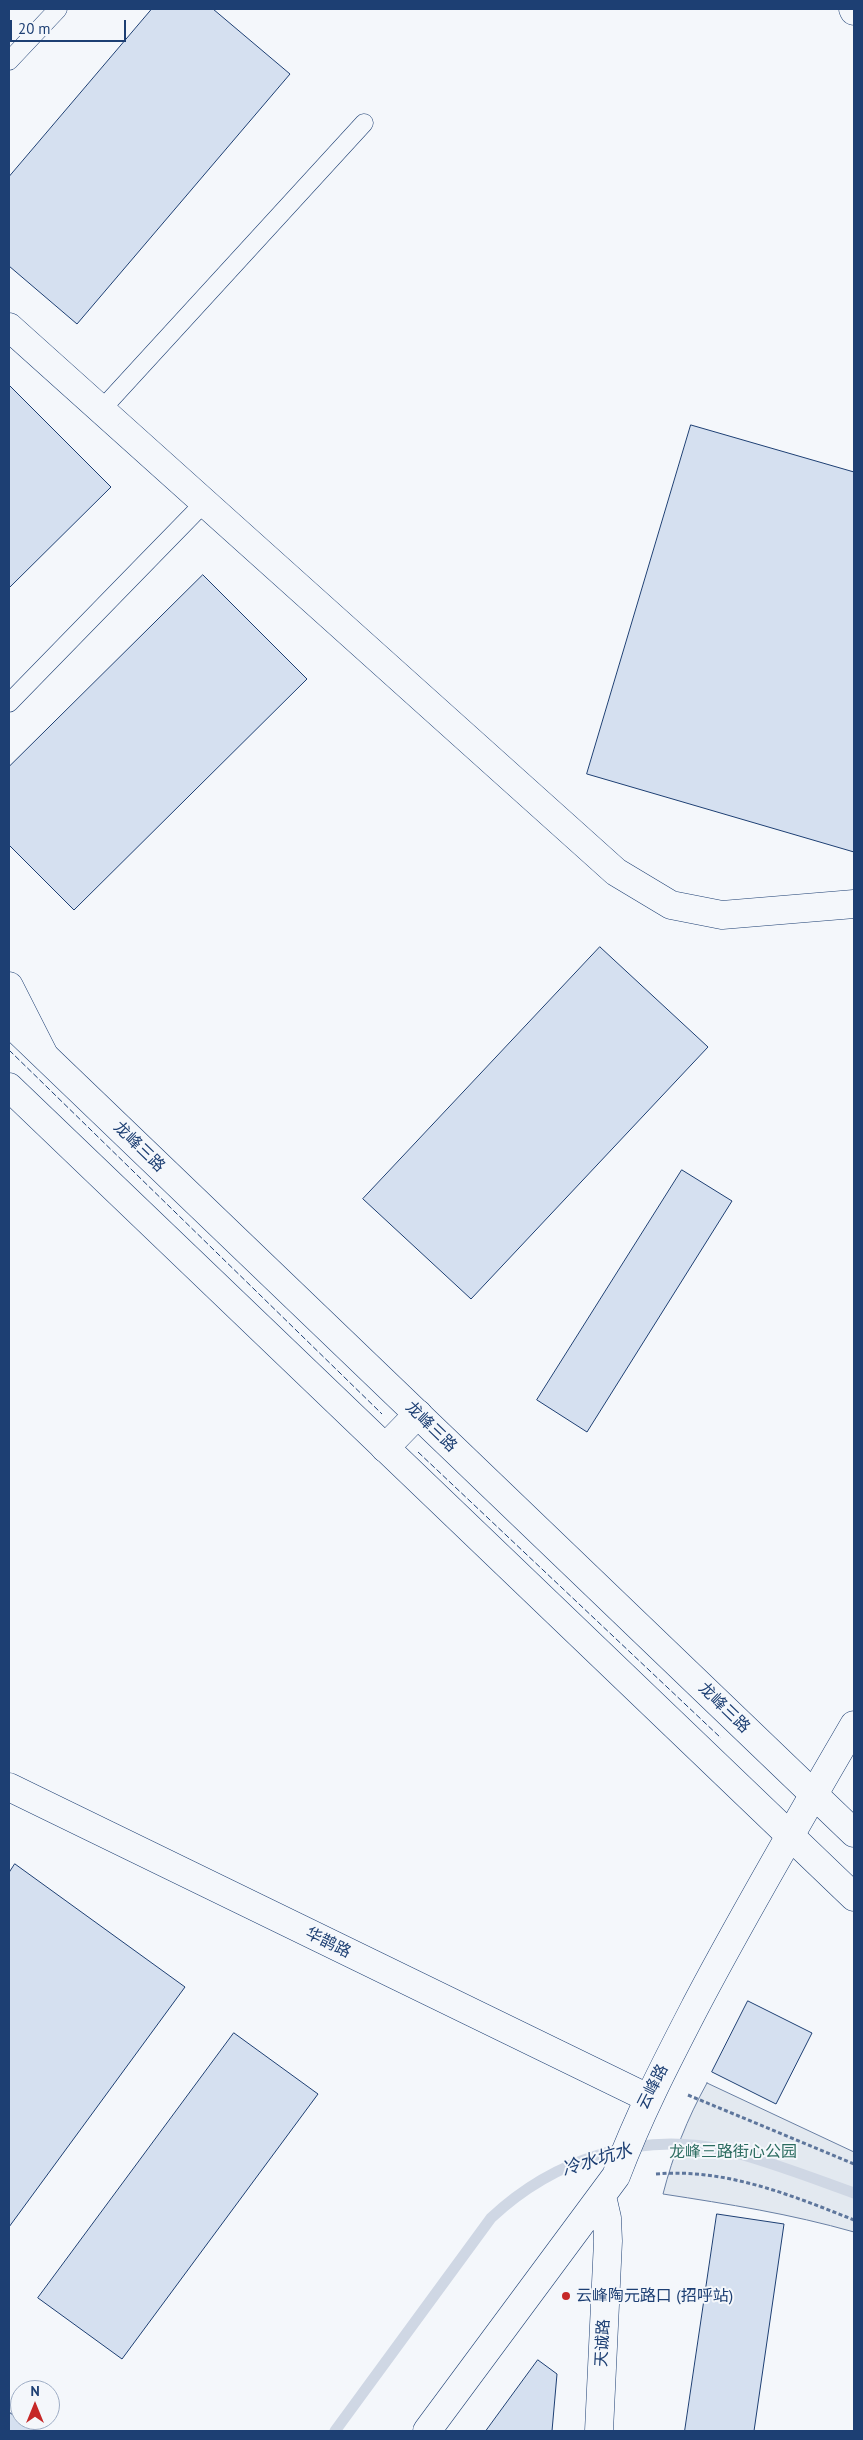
<!DOCTYPE html>
<meta charset="utf-8">
<style>
body{margin:0}
#map{position:relative;width:863px;height:2440px;overflow:hidden;background:#f4f7fb;font-family:"PT Sans",sans-serif}
canvas{display:block}
.frame{position:absolute;inset:0;border:10px solid #1d3f73;pointer-events:none}
.north{position:absolute;left:10px;top:2380px;width:50px;height:50px;box-sizing:border-box;background:#f4f7fb;border:1px solid #9eadc5;border-radius:50%;rotate:0deg;font-size:14px;font-weight:700;line-height:20px;text-align:center;color:#1d3f73}
.north::after{content:'';display:block;margin:auto;width:18px;height:22px;background:#c62828;clip-path:polygon(50% 0,100% 100%,50% 72%,0 100%)}
.scale{position:absolute;left:10px;top:20px;width:116px;height:22px;box-sizing:border-box;border:2px solid #1d3f73;border-top:0;padding-left:6px;font-size:15px;line-height:18px;white-space:nowrap;color:#1d3f73;-webkit-text-stroke:4px #f4f7fb;paint-order:stroke}
</style>
<div id="map">
<canvas width="863" height="2440"></canvas>
<div class="frame"></div>
<div class="north">N</div>
<div class="scale">20 m</div>
</div>
<script>
const ctx = document.querySelector('canvas').getContext('2d');
ctx.lineJoin = 'round';
function fill(path, color) {
  ctx.fillStyle = color;
  ctx.fill(path, 'evenodd');
}
function strokePath(path, color, width, dash) {
  ctx.strokeStyle = color;
  ctx.lineWidth = width;
  ctx.lineCap = dash ? 'butt' : 'round';
  ctx.setLineDash(dash || []);
  ctx.stroke(path);
}
function label(font, color, halo, rows, align = 'center') {
  ctx.font = font + ' "PT Sans","Noto Sans SC",sans-serif';
  ctx.lineWidth = 4;
  ctx.setLineDash([]);
  ctx.textBaseline = 'middle';
  ctx.strokeStyle = halo;
  ctx.fillStyle = color;
  for (const [text, x, y, turn = 0] of rows) {
    ctx.save();
    ctx.translate(x, y);
    ctx.rotate((+turn || 0) * Math.PI / 180);
    ctx.textAlign = isNaN(turn) ? turn : align;
    if (halo) ctx.strokeText(text, 0, 0);
    ctx.fillText(text, 0, 0);
    ctx.restore();
  }
}
const green = new Path2D(`
 M707,2083L854,2152V2232C791,2214 728,2204 663,2194C673,2155 687,2119 707,2083Z`);
fill(green, '#e3e9f0');
strokePath(green, '#687fa3', 1);
strokePath(new Path2D(`
 M335,2431L491,2218C554,2159 639,2131 725,2150C769,2161 812,2178 854,2193`), '#cfd7e4', 11);
const building = new Path2D(`
 M152,9H213L290,74L77,324L9,266V177Z
 M9,385L111,487L9,588Z
 M691,425L854,472V852L587,774Z
 M203,575L307,679L74,910L9,845V767Z
 M600,947L708,1047L471,1299L363,1199Z
 M682,1170L732,1201L587,1432L537,1400Z
 M15,1864L185,1987L9,2227V1873Z
 M748,2001L812,2033L776,2104L712,2072Z
 M234,2033L318,2094L122,2359L38,2298Z
 M717,2214L784,2224L754,2431H685Z
 M538,2360L557,2374L552,2431H486Z
 M9,2412L20,2420L36,2431H9Z`);
fill(building, '#d5e0f0');
strokePath(building, '#1d3f73', 1);
const service = new Path2D(`
 M9,61L58,9
 M101,410L364,123
 M9,703L204,503`);
const minor = new Path2D(`
 M9,1787L648,2098`);
const tertiary = new Path2D(`
 M853,9L854,11
 M9,327L616,872L671,905L722,915L854,904
 M9,986L43,1053
 M385,1448L418,1414
 M427,2431L616,2176C639,2115 666,2063 696,2005C746,1910 800,1818 854,1725
 M599,2431L608,2241L607,2218L602,2196`);
const secondary = new Path2D(`
 M9,1022L854,1833
 M9,1087L854,1897`);
strokePath(service, '#1d3f73', 19);
strokePath(minor, '#1d3f73', 29);
strokePath(tertiary, '#1d3f73', 29);
strokePath(secondary, '#1d3f73', 29);
strokePath(new Path2D(`
 M688,2095L854,2164
 M656,2174C725,2168 791,2195 854,2220`), '#5e769c', 3, [4, 2.5]);
strokePath(service, '#f4f7fb', 18);
strokePath(minor, '#f4f7fb', 28);
strokePath(tertiary, '#f4f7fb', 28);
strokePath(secondary, '#f4f7fb', 28);
strokePath(new Path2D(`
 M9,1050L382,1414
 M418,1452L721,1738`), '#1d3f73', 1, [6, 2.5]);
for (const [x, y, r, color] of [
 [566,2296,5,"#c62828"]
]) {
  const dot = new Path2D();
  dot.arc(x, y, r, 0, 2 * Math.PI);
  ctx.fillStyle = color;
  ctx.fill(dot);
  strokePath(dot, '#f4f7fb', 2);
}
label('16px', '#1d3f73', '#f4f7fb', [
 ["龙峰三路",139,1147,44],
 ["龙峰三路",431,1427,44],
 ["龙峰三路",724,1708,44],
 ["华鹊路",328,1943,26],
 ["云峰路",653,2087,-63],
 ["天诚路",603,2343,-87]
]);
label('16px', '#2c6c60', '#f4f7fb', [
 ["龙峰三路街心公园",733,2152]
]);
label('16px', '#1d3f73', '#f4f7fb', [
 ["云峰陶元路口 (招呼站)",576,2296]
], 'left');
label('italic 18px', '#1d3f73', '#f4f7fb', [
 ["冷水坑水",597,2160,-17]
]);
</script>
